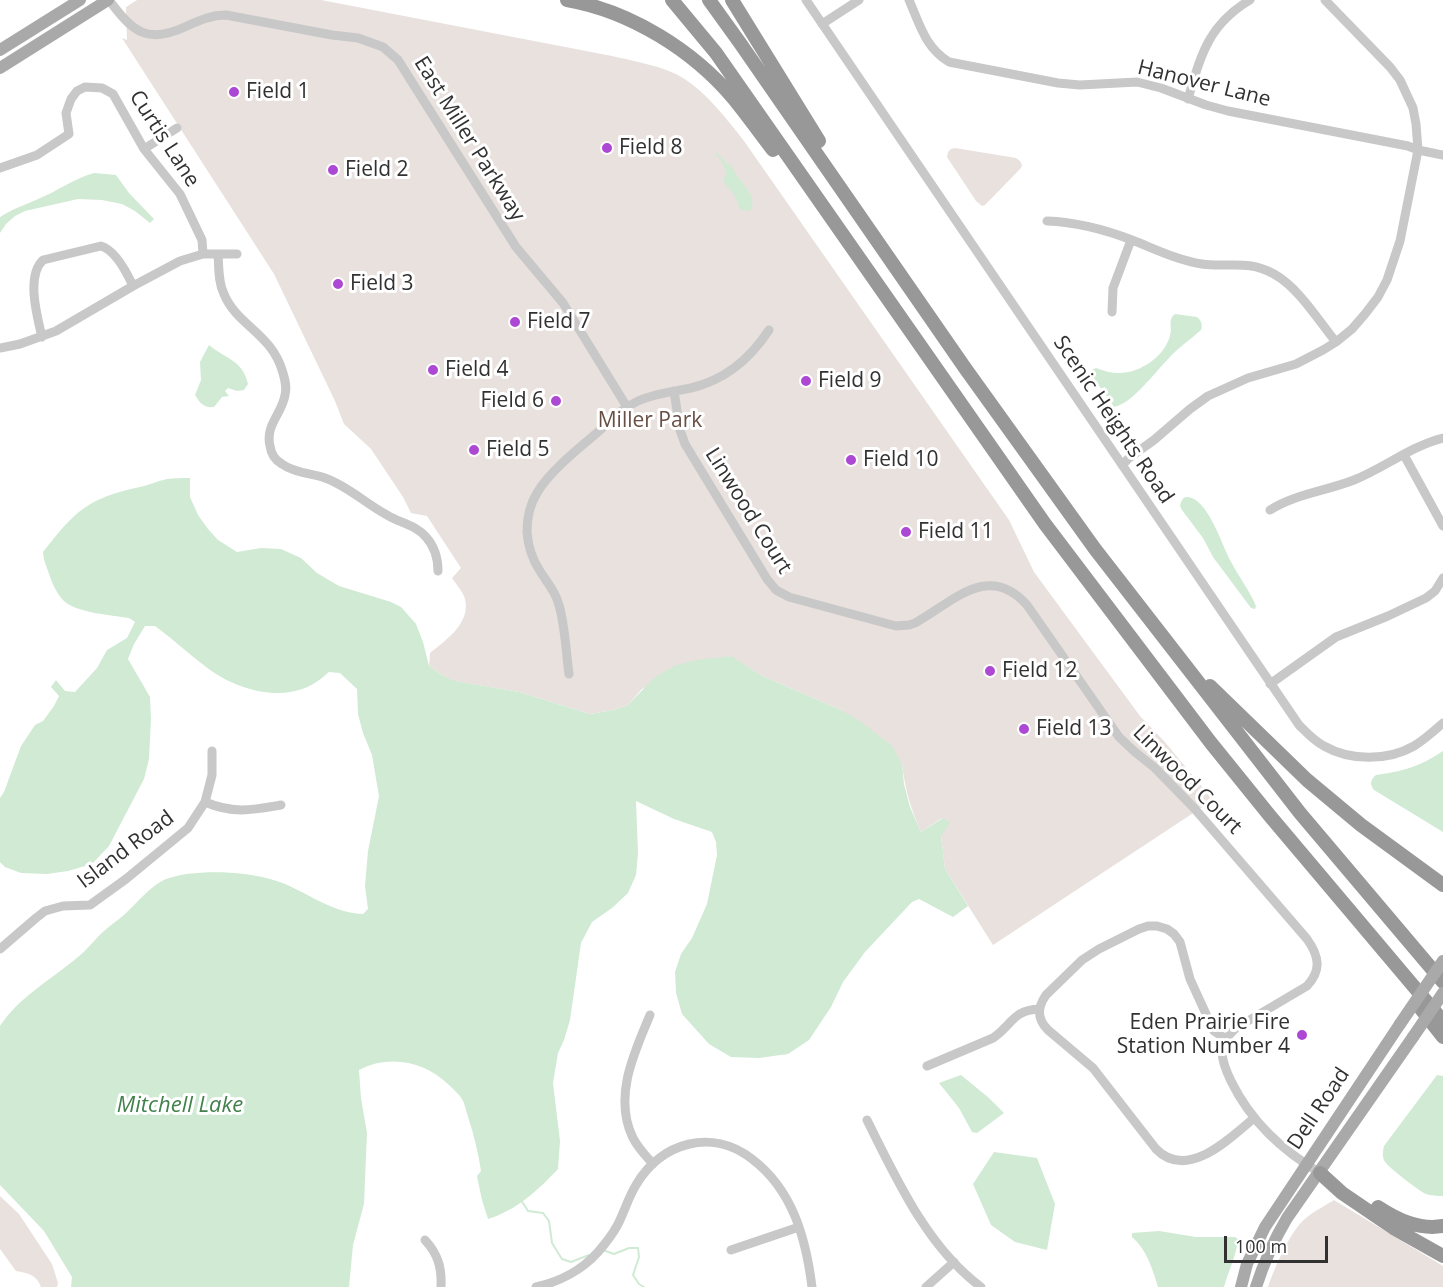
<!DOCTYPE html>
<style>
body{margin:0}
#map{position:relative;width:1443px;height:1287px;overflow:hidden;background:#fff;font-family:"Open Sans",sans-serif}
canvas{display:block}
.scale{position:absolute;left:1224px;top:1236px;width:104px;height:27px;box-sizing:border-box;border:3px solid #313131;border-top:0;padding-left:8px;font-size:18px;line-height:21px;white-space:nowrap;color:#313131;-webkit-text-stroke:4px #fff;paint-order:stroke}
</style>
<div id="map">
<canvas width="1443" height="1287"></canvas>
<div class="scale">100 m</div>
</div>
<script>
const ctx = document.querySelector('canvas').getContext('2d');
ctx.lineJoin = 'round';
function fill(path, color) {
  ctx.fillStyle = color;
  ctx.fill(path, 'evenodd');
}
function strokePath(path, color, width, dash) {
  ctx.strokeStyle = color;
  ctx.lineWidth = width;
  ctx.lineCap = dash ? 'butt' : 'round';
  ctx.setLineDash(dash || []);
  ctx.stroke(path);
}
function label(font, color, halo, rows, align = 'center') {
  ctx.font = font + ' "Open Sans",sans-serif';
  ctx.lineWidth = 6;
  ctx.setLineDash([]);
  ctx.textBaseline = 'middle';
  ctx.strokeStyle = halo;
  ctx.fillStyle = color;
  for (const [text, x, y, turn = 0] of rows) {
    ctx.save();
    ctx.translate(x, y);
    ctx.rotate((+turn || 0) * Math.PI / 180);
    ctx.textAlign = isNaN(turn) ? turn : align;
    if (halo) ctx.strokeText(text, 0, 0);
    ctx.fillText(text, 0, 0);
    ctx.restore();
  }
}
fill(new Path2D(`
 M137,0H321L612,56C633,61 664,66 683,78C708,94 726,118 744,141L1009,520L1034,572L1140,716L1164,741L1213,800L993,945L945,869L941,836L942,818L921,832C911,809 905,790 902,764L841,710L762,676L730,656L642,689L628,705L614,710L590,714L519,692L454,681L442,675L429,666L430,653C446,640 471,623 465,599C463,592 456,584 452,578L461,568L427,516L411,513L403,497L371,449L344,424L335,401L274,274L122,38L127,40L126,7Z
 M955,148L1016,158L1020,161L1022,165L1021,168L985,205L982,206L976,201L947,157C948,151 949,149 955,148Z
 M0,1196L19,1214L52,1264L58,1283L57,1287H41C37,1275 28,1273 16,1271L0,1249Z
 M1334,1200L1443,1266V1287H1268C1274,1269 1291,1229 1306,1218C1314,1211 1325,1206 1334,1200Z`), '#e9e1de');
fill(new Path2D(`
 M717,152L727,164H730C733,169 735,173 738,177C745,186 755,197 752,209L748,211L739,209C737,197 732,190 723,182C729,170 723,163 716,154Z
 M94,173L116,175L129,193L154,219L150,223L135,211L122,204L102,200L78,199L25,211L15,216L6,224L0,233V217C12,209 25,205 38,199C58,191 73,179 94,173Z
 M1175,314L1197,317C1201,320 1203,325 1201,330C1191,339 1179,347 1169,358C1156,371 1132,404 1114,407L1093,377L1092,370L1096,368C1104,371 1111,373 1119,373C1140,373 1164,357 1170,336C1173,327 1167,320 1175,314Z
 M209,345C224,358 243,360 248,384L244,390L237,391L228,388L225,391L229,396L222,397L214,407C205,408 200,404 195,395L201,380L200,362Z
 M190,478V497L198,515L208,529L218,540L237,552L261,548L281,549L301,558L317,573L339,586L391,602L401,607L416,624L423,642L429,666L442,675L455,681L519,692L590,714L614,710L628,705L654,678L674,666L696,660L731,656L762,676L841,710L860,721L892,746L902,764L904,784L910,807L921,832L943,818L950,823L941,836L945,869L968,906L953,917L919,899L912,902L865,952L843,982L831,1007L809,1040L788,1054L759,1058L731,1057L709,1044L682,1014L676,993L675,972L681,954L692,938L707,904L717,855L716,842L712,832L674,819L636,801L638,853L636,875L628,893L612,908L592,922L581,943L570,1020L564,1040L558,1053L553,1083L560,1141L558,1169C538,1190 517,1210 488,1219L482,1200L477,1176L481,1171C478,1152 474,1135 468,1117C466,1111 465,1104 462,1099C459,1094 453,1089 449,1085C425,1061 389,1054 359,1070L361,1098L367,1133L364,1204L353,1245L349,1287H71L72,1277L44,1231L0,1185V1026C19,997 52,979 78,957C88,949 95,939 104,931C110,925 119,920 125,914C138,902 150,886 166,879C193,869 243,871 270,879C302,887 328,913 363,914L368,909L365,886L368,851L379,796L372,755L363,733L358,714L357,689L340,673L329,672C321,679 312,686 302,689C272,700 234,687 210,670C191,656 174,640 155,626H145L134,644L128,659L150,697L151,719L149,759L144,779L109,846L92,864L68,871L47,874L21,873L5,867L0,862V798L4,792L21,746L35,725L43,721L54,706L59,696L51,687L56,680L65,691L75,692L97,668L107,650L127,638L135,622L129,618C111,615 74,613 62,599C56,592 52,583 49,574C46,564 44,563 43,552C75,511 88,498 140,487C149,485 158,481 167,479C174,478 182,478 190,478Z
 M1186,497C1207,496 1222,545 1230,560C1238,576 1249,589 1256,606L1255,609L1251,608L1213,557L1203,538L1182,510L1180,506C1181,502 1182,498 1186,497Z
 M1443,751V832L1374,790C1369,784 1371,779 1376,775C1404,771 1419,767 1443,751Z
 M961,1075L989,1098L1004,1113L977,1133L972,1132L959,1108L939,1083Z
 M1437,1075L1443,1076V1196C1437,1196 1430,1196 1424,1193C1417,1189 1386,1166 1384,1160C1382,1155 1383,1151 1384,1146Z
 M994,1152L1037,1158L1055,1204L1047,1250L1015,1242L991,1225L973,1184Z
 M1159,1231L1196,1237H1235L1238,1239C1237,1254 1228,1272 1224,1287H1158C1152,1268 1147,1250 1132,1237V1233Z`), '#d0ead4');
strokePath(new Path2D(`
 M521,1200L528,1211L543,1213L549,1221L552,1243L562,1259L571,1262L589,1255
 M603,1250L614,1254L629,1248H638L639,1257L633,1275L639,1284L644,1287`), '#d0ead4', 2);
strokePath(new Path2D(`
 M109,0C133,32 147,45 187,26C200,20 212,15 226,15L332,35L358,38L383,47L398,60L516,247L563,303L627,407
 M806,0L1299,725C1307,733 1314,741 1324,746C1350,761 1388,761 1414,746C1424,740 1434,731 1443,723
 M909,0C920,25 925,47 949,62L1058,83L1080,85L1137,82L1161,88L1206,105L1228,111L1408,146L1418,150L1443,155
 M822,24L859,0
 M1188,99C1201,55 1208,25 1250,0
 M144,149L177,128
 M0,168L37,155L69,134L66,113L71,99L77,91L85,87L102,88L113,94L144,149L180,194L202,240L203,254
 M1047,221C1075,222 1106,230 1132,240C1155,249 1177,260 1202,264C1228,268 1247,259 1274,274C1299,288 1318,320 1336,342
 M218,254C219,267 218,282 224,294C237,326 272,333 283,373C285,380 287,387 285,395C282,414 265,425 270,446C271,454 275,460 282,464C294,473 311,473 325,478C348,486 366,504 387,515C400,523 416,525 426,537C435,547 438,558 438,571
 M1112,312L1113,288L1131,240
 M42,337C37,316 26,276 43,260L101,246C115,250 127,273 133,286
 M0,348L20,344L56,331L133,286L180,261L203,254H237
 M674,391L680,430L685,444L767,579L776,590L789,597L896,626L909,625L915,623C952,603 988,561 1027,605L1119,737L1135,752L1155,768L1194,808L1307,939C1319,956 1322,970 1307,986L1236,1028C1216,1046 1221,1060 1231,1081C1251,1122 1282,1150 1320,1173
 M1404,455L1443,526
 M1122,465L1129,458L1154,440L1190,409L1208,396L1248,378L1296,364L1323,350L1336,342L1352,329L1365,314L1378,297L1387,280L1400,241L1418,150L1416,124L1413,108L1400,80L1390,67L1325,0
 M1270,510C1295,494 1326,491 1354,480C1384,468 1411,446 1443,438
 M569,674C566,653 565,622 558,602C555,591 546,581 540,571C532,559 528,546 527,532C527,519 530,504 537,493C549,472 580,447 598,432C611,420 622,408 638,401C655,393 672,392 691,388C725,380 750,359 769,330
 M1270,684L1336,637L1388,616L1426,598L1435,591L1443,578
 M205,802C233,814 252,810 281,805
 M0,949L36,918L45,911L63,906L90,905L126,879L188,828L205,802L212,775V751
 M650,1015C634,1053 613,1097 633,1138C638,1148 646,1156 653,1164
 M1226,1039L1214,1031L1212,1027L1190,979L1180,942L1174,934L1167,929L1157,926H1148L1139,929L1099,949L1082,960L1046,995C1037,1008 1037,1019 1048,1030L1093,1068L1156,1149C1187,1181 1229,1139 1254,1118
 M927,1066L993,1038C1012,1025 1013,1010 1039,1009
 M867,1120C896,1178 927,1247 981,1287
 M425,1240C438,1254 442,1268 441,1287
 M731,1250L799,1227
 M536,1287C559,1282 582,1270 598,1252C605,1244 612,1235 617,1226C624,1213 628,1198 636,1185C661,1142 712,1128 752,1159C793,1190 806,1239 812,1287
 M926,1287L954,1262`), '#c8c8c8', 9);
strokePath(new Path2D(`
 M0,50L80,0
 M0,68L108,0
 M1241,1287L1247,1264L1265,1227L1400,1024
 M1256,1287C1264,1262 1274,1240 1287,1218L1413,1037`), '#a9a9a9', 12);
strokePath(new Path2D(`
 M567,0C630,11 693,50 734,99C747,115 760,133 773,150
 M672,0L716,53L1045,524L1211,743L1270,816L1443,1021
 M709,0L740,43L965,368L1095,549L1300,813L1443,982
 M732,0L819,141
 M1210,686L1307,780L1361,825L1443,885
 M1421,1009L1443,1037
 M1320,1173L1342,1193L1395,1229L1443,1256
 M1378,1207C1398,1220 1419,1230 1443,1226`), '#989898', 14);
strokePath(new Path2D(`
 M1400,1024L1443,961
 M1413,1037L1443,993`), '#a9a9a9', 12);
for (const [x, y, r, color] of [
 [234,92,6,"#ac48d4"],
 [607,148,6,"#ac48d4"],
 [333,170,6,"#ac48d4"],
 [338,284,6,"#ac48d4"],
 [515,322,6,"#ac48d4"],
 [433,370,6,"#ac48d4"],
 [806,381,6,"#ac48d4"],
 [556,401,6,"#ac48d4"],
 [474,450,6,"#ac48d4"],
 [851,460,6,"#ac48d4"],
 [906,532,6,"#ac48d4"],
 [990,671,6,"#ac48d4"],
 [1024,729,6,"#ac48d4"],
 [1302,1035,6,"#ac48d4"]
]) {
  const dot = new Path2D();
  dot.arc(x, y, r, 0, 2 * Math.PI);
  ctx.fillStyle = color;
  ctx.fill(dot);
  strokePath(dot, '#fff', 2);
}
label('21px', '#313131', '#fff', [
 ["Hanover Lane",1204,84,14],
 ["Curtis Lane",164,139,57],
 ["East Miller Parkway",469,139,58],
 ["Scenic Heights Road",1113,420,56],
 ["Linwood Court",748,511,58],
 ["Linwood Court",1187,780,45],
 ["Island Road",126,850,-37],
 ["Dell Road",1319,1109,-56]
]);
label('21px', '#313131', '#fff', [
 ["Field 1",246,92],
 ["Field 8",619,148],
 ["Field 2",345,170],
 ["Field 3",350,284],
 ["Field 7",527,322],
 ["Field 4",445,370],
 ["Field 9",818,381],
 ["Field 6",544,401,"right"],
 ["Field 5",486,450],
 ["Field 10",863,460],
 ["Field 11",918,532],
 ["Field 12",1002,671],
 ["Field 13",1036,729],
 ["Eden Prairie Fire",1290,1023,"right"],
 ["Station Number 4",1290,1047,"right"]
], 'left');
label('21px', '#694f43', '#fff', [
 ["Miller Park",650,421]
]);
label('italic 22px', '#42804c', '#fff', [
 ["Mitchell Lake",180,1106]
]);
</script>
